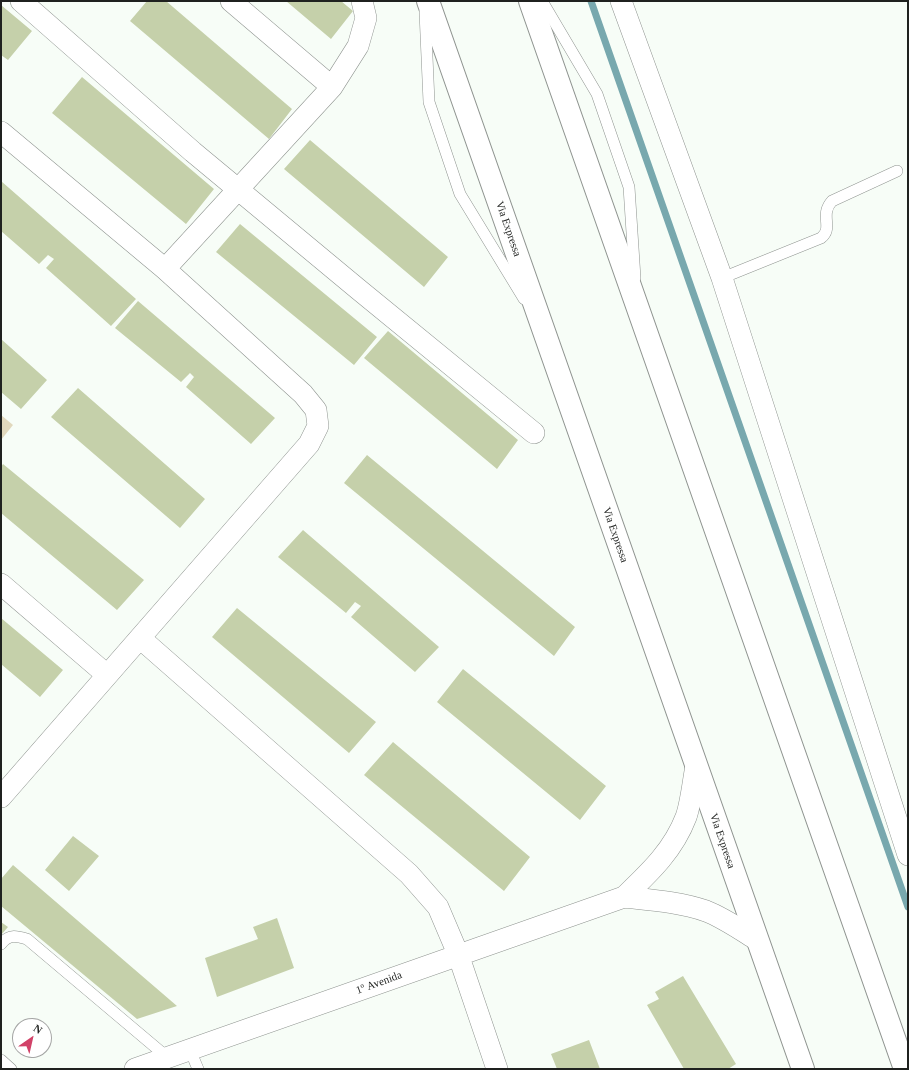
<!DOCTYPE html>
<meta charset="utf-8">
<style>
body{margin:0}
#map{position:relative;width:909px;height:1070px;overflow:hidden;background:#f7fdf7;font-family:Georgia,serif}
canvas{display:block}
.frame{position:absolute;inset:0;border:2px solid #1f211f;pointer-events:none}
.north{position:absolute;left:12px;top:1018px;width:40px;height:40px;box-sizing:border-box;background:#fff;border:1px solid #a5a6a5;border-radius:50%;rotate:34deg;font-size:11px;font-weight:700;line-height:16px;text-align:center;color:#1f211f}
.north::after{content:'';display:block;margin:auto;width:14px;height:18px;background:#d14268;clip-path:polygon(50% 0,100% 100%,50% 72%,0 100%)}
</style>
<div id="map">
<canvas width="909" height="1070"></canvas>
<div class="frame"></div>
<div class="north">N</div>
</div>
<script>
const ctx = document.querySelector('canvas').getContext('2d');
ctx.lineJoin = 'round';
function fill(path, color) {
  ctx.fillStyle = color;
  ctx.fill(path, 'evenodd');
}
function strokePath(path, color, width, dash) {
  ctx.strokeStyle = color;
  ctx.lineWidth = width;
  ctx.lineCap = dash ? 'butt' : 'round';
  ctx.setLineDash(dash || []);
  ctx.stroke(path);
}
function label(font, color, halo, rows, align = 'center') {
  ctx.font = font + ' Georgia,serif';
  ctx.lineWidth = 3;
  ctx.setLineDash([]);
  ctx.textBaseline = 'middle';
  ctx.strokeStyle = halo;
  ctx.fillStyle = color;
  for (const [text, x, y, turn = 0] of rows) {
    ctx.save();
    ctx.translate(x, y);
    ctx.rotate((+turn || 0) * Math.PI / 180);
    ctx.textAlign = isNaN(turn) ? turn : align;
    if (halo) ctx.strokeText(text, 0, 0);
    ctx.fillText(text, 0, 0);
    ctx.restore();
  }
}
fill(new Path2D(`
 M1,415L13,425L1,440Z`), '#e1d8bd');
strokePath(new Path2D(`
 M591,1L908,907`), '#78a8ae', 7);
fill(new Path2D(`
 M147,1H166L292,109L269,139L130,21Z
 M286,1H341L353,11L331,39Z
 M1,5L32,31L8,60L1,55Z
 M82,77L214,189L186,224L52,113Z
 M310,140L448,257L424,287L284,169Z
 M1,181L136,299L111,326L46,268L54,259L48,255L39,264L1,231Z
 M240,224L377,337L354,365L216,252Z
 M138,301L275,418L251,444L186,387L194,377L190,373L181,382L115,328Z
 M388,331L518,440L497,469L364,358Z
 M1,339L47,380L21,409L1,392Z
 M78,388L205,499L180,528L51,417Z
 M367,455L575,627L554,656L344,483Z
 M3,464L144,580L117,610L1,513V467Z
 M303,530L439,647L415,672L351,617L361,606L355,602L346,613L278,557Z
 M237,608L376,722L349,753L212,637Z
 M1,618L63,670L40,697L1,664Z
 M463,669L606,786L580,820L437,702Z
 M393,742L530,857L504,891L364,775Z
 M73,836L99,856L69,891L45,870Z
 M13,865L177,1006L137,1019L1,906V879Z
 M277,918L294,968L217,997L205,958L258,939L253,927Z
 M1,922L8,927L1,935Z
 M683,976L736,1064L728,1069H684L647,1005L659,999L655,992Z
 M589,1040L600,1069H557L551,1054Z`), '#c5d0aa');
const lane = new Path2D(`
 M542,1L597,94L629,187L635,278
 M425,12L429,102L460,194L524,299
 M722,278L821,238C834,228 819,215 832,201L897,171
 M1,944C9,934 16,936 27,939L167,1057
 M190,1050L198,1069
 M1,1060L11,1069`);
const street = new Path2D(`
 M21,1L193,152L358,289L534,433
 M231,1L332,87
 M621,1L722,278L908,855
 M1,132L165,269L303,394L316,410L318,426L309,444L1,797
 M165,269L332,87L358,46L366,18L362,1
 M1,584L107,675
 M140,638L409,874L438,907L458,954L497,1069
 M624,897C649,873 673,851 686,817C691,803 693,781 696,766
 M135,1069L624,897C651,900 680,902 706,911C724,918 741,930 757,940`);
const secondary = new Path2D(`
 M428,1L803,1069
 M530,1L905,1069`);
strokePath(lane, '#8f9490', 12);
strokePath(street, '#8f9490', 22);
strokePath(secondary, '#8f9490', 24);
strokePath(lane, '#fff', 11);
strokePath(street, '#fff', 21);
strokePath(secondary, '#fff', 22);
label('11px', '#1f211f', '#fff', [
 ["Via Expressa",508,229,71],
 ["Via Expressa",615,535,71],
 ["Via Expressa",722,841,71],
 ["1º Avenida",379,983,-20]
]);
</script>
